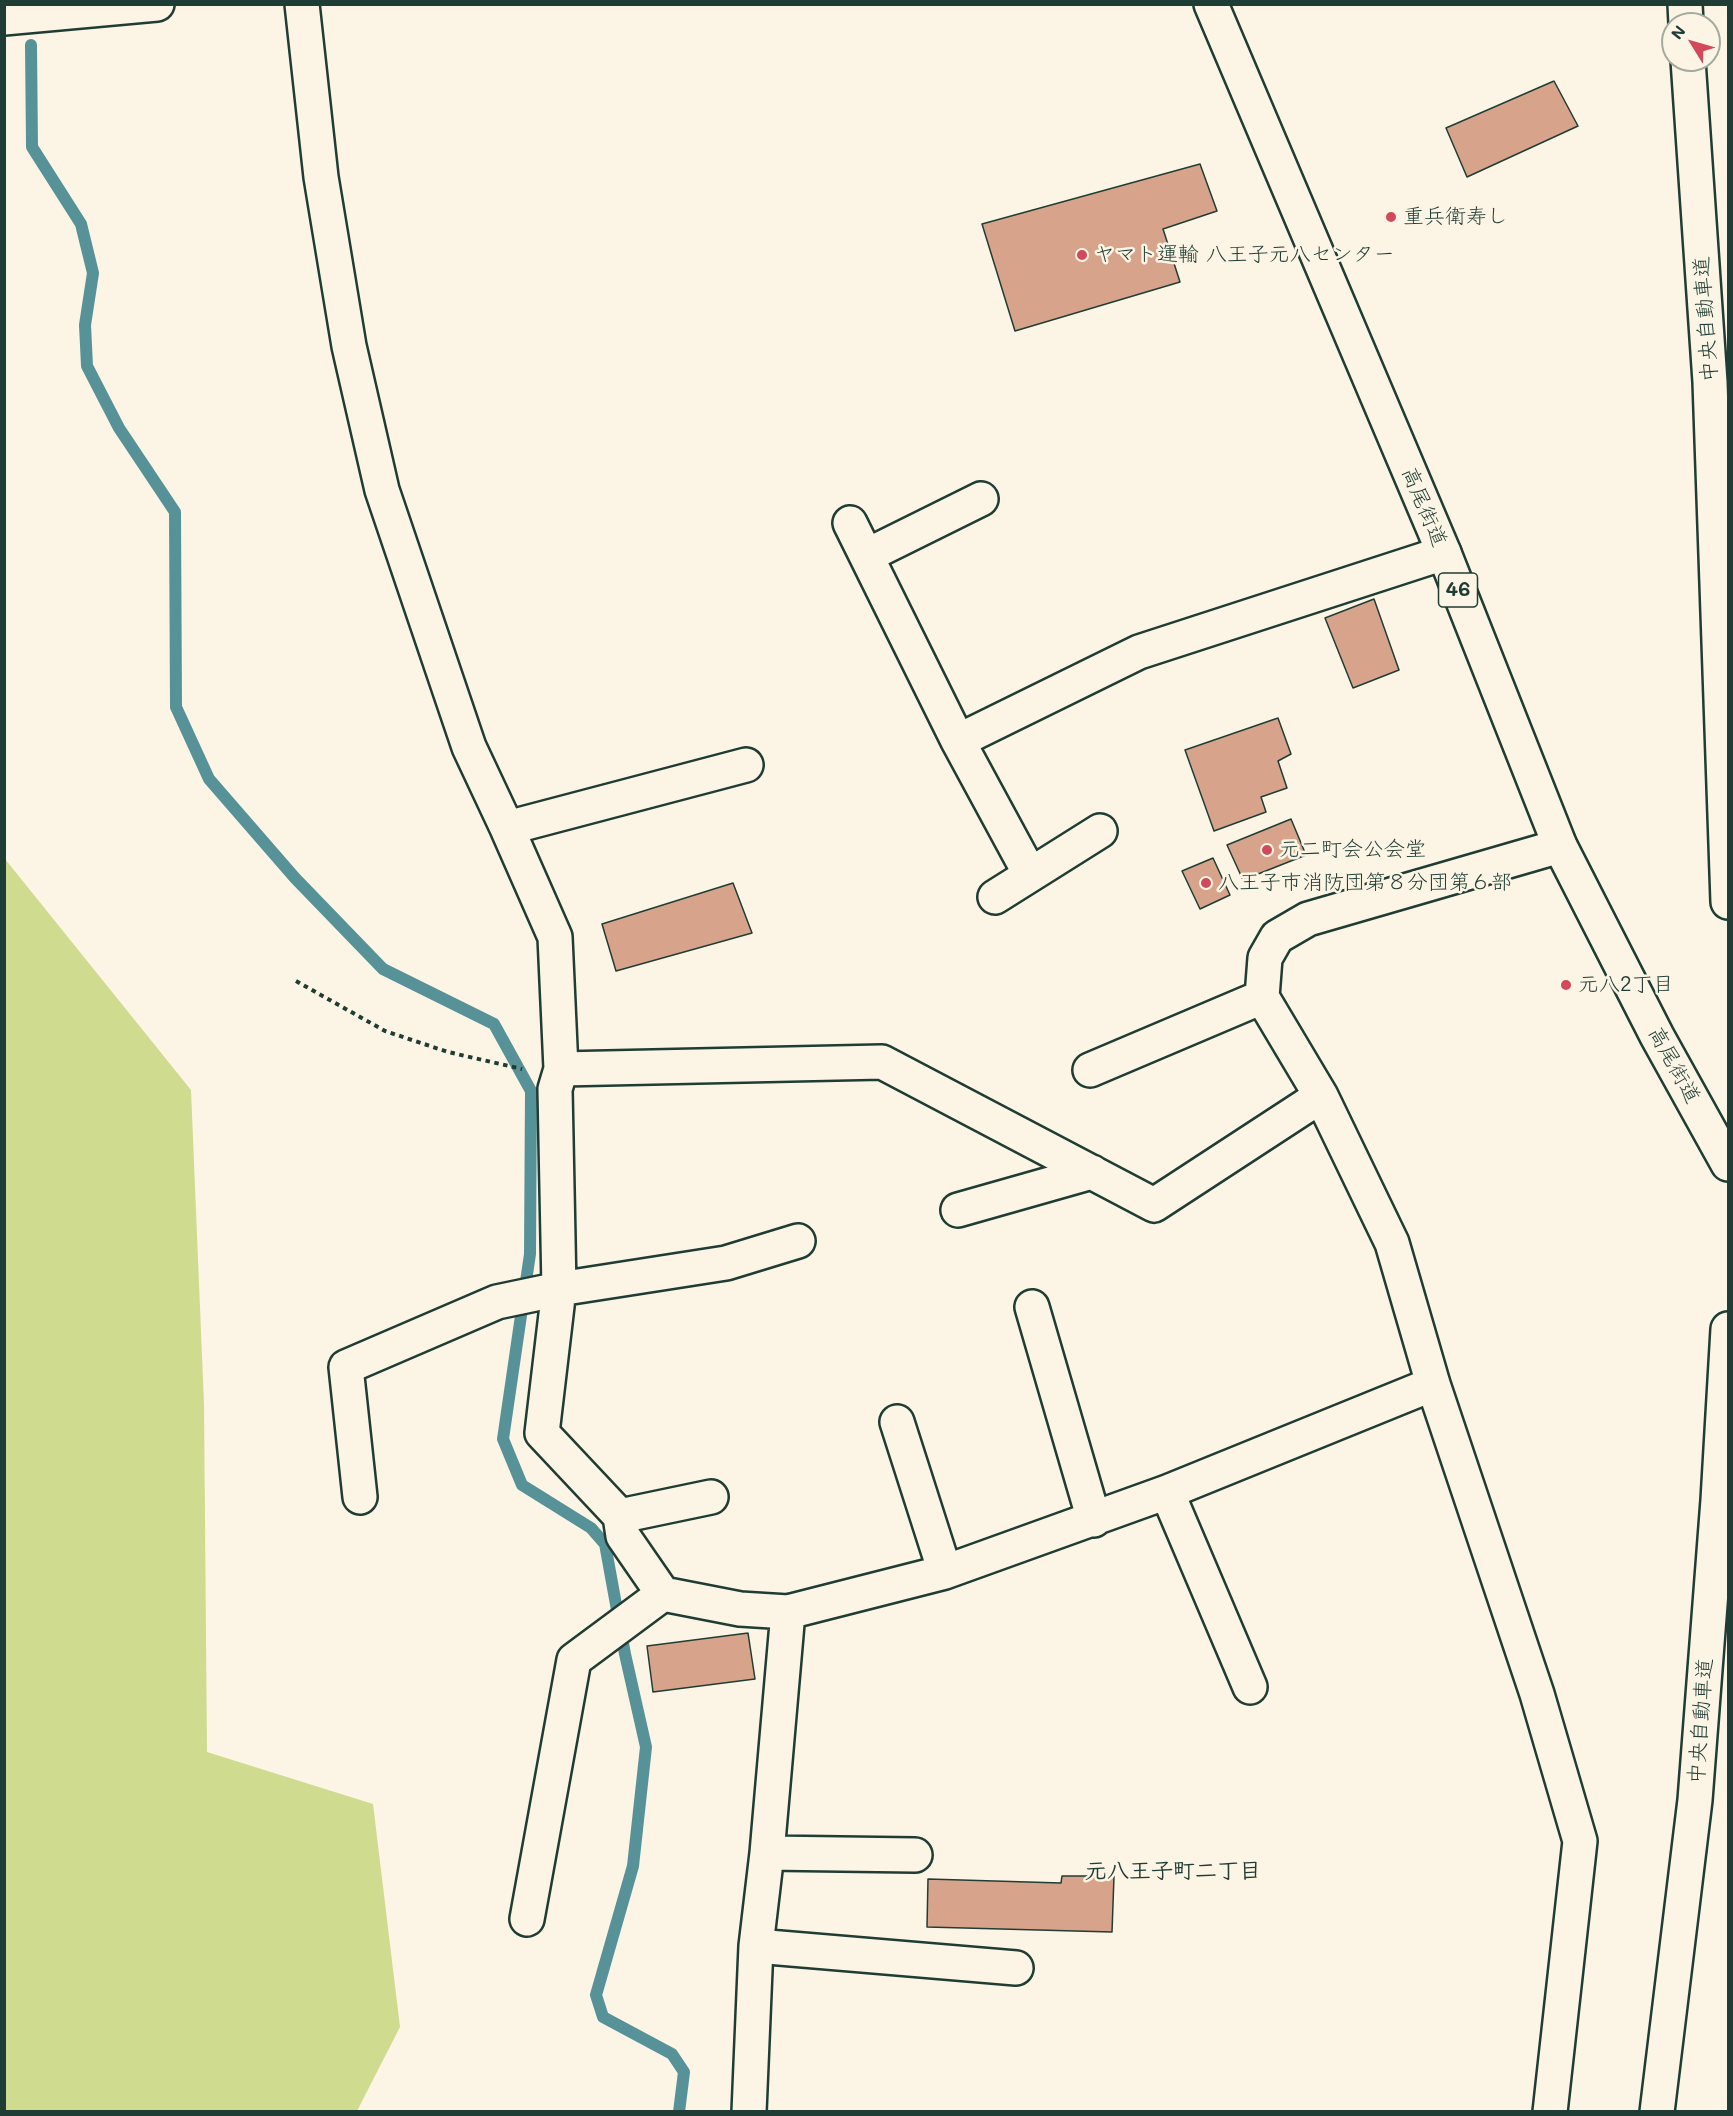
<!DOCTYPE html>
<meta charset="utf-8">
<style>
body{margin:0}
#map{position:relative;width:1733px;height:2116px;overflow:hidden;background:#fcf5e5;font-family:Mali,sans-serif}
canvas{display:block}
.frame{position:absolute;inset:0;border:6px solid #1f3d34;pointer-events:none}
.north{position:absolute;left:1661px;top:12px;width:60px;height:60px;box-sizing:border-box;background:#fcf5e5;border:2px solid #a4ab9e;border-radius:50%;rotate:307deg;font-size:16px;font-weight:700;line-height:24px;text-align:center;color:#1f3d34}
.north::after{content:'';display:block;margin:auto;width:21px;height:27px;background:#d1495b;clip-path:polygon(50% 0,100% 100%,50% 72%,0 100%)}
</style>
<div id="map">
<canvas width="1733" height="2116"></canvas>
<div class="frame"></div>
<div class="north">N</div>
</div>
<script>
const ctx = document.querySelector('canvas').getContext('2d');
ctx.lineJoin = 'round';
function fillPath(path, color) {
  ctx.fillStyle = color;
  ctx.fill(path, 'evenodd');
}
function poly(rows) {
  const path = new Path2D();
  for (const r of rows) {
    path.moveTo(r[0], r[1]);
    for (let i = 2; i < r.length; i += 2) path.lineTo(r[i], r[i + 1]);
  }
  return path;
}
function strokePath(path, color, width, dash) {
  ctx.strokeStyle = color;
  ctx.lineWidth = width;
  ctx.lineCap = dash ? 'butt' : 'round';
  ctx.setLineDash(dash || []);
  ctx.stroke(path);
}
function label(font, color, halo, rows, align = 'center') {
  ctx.font = font + ' Mali,"Klee One",sans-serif';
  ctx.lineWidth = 5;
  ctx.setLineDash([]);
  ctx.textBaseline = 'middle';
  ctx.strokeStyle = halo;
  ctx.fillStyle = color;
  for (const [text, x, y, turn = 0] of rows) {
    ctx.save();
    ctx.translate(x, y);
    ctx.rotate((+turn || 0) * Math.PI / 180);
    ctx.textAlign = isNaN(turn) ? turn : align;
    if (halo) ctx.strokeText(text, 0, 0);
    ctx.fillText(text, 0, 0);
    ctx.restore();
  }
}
const green = poly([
 [5,859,191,1090,204,1404,207,1752,373,1804,400,2027,357,2111,5,2111]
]);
const stream = poly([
 [31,45,32,147,81,224,93,273,85,325,87,366,119,428,175,512,176,707,209,779,295,878,383,969,494,1024,531,1091,530,1254,503,1439,522,1485,591,1528,605,1544,625,1654,646,1747,633,1866,596,1995,603,2017,672,2054,684,2072,679,2112]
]);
const building = poly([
 [1554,81,1578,126,1467,177,1446,128,1554,81],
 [1200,164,1217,211,1163,229,1180,282,1015,331,982,224,1200,164],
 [1374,599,1399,670,1353,688,1325,618,1374,599],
 [1278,718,1291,754,1278,761,1287,788,1261,797,1266,812,1214,831,1185,750,1278,718],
 [1291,819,1306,855,1243,880,1227,845,1291,819],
 [1213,858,1230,895,1200,909,1182,871,1213,858],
 [733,883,752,933,616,971,602,924,733,883],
 [748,1633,755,1679,653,1692,647,1646,748,1633],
 [1062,1876,1114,1876,1112,1932,927,1927,928,1879,1061,1883,1062,1876]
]);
const path = poly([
 [296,981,385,1031,448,1052,522,1069]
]);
const minor = poly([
 [302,4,321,177,349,346,382,490,469,747,507,828,555,937,561,1069,555,1089,559,1289,542,1433,620,1516,623,1536,663,1594,740,1609,788,1612,945,1572,1167,1492,1433,1384],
 [4,18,157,4],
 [850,523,958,741,1030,874],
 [868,555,981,499],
 [958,741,1139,652,1444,553],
 [507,828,746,765],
 [995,897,1100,831],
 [561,1069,882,1062,1154,1205,1321,1096],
 [1090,1070,1262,997],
 [958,1210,1092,1172],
 [1032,1307,1094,1520],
 [897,1422,945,1572],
 [1167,1492,1250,1687],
 [360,1497,346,1367,497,1302,559,1289,726,1263,798,1241],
 [620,1516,711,1497],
 [767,1853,915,1855],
 [527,1919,574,1660,663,1594],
 [756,1946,1016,1968],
 [749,2112,756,1946,767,1853,788,1612],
 [1550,2112,1580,1841,1537,1694,1433,1384,1392,1243,1321,1096,1262,997,1265,958,1277,937,1308,919,1560,846]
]);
const major = poly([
 [1211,4,1444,553,1560,846,1657,1036,1728,1164]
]);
const highway = poly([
 [1685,4,1686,24],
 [1688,60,1710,382,1728,902],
 [1657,2112,1695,1800,1718,1500,1728,1329]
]);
const markers = [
 [1391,217,6,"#d1495b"],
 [1082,255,6,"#d1495b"],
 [1267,850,6,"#d1495b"],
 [1206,883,6,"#d1495b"],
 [1566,985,6,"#d1495b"]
];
const shields = [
 [1458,590,39]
];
const shieldNames = [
 ["46",1458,590]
];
const poiNames = [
 ["重兵衛寿し",1403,217],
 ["ヤマト運輸 八王子元八センター",1094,255],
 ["元二町会公会堂",1279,850],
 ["八王子市消防団第８分団第６部",1218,883],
 ["元八2丁目",1578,985]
];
const streetNames = [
 ["中央自動車道",1706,319,-94],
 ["高尾街道",1424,507,67],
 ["高尾街道",1674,1065,61],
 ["中央自動車道",1701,1721,-86]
];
const neighbourhoodNames = [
 ["元八王子町二丁目",1173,1871]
];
fillPath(green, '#cfdb8f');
strokePath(stream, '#589299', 12);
fillPath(building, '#d7a48b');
strokePath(building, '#1f3d34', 1.5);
strokePath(minor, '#1f3d34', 38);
strokePath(major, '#1f3d34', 38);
strokePath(highway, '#1f3d34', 38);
strokePath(path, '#1f3d34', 4, [4.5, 4.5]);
strokePath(minor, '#fcf5e5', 33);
strokePath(major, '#fcf5e5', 33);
strokePath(highway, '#fcf5e5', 33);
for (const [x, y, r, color] of markers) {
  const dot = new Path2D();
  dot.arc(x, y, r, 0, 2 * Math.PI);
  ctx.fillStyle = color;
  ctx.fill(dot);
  strokePath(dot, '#fcf5e5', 2);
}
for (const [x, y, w] of shields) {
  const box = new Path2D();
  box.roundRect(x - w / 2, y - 17, w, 34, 4.5);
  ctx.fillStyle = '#fcf5e5';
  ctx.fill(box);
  strokePath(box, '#1f3d34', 1.5);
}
label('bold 20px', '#1f3d34', null, shieldNames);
label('21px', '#1f3d34', '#fcf5e5', poiNames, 'left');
label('21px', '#1f3d34', '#fcf5e5', streetNames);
label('bold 22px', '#1f3d34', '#fcf5e5', neighbourhoodNames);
</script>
